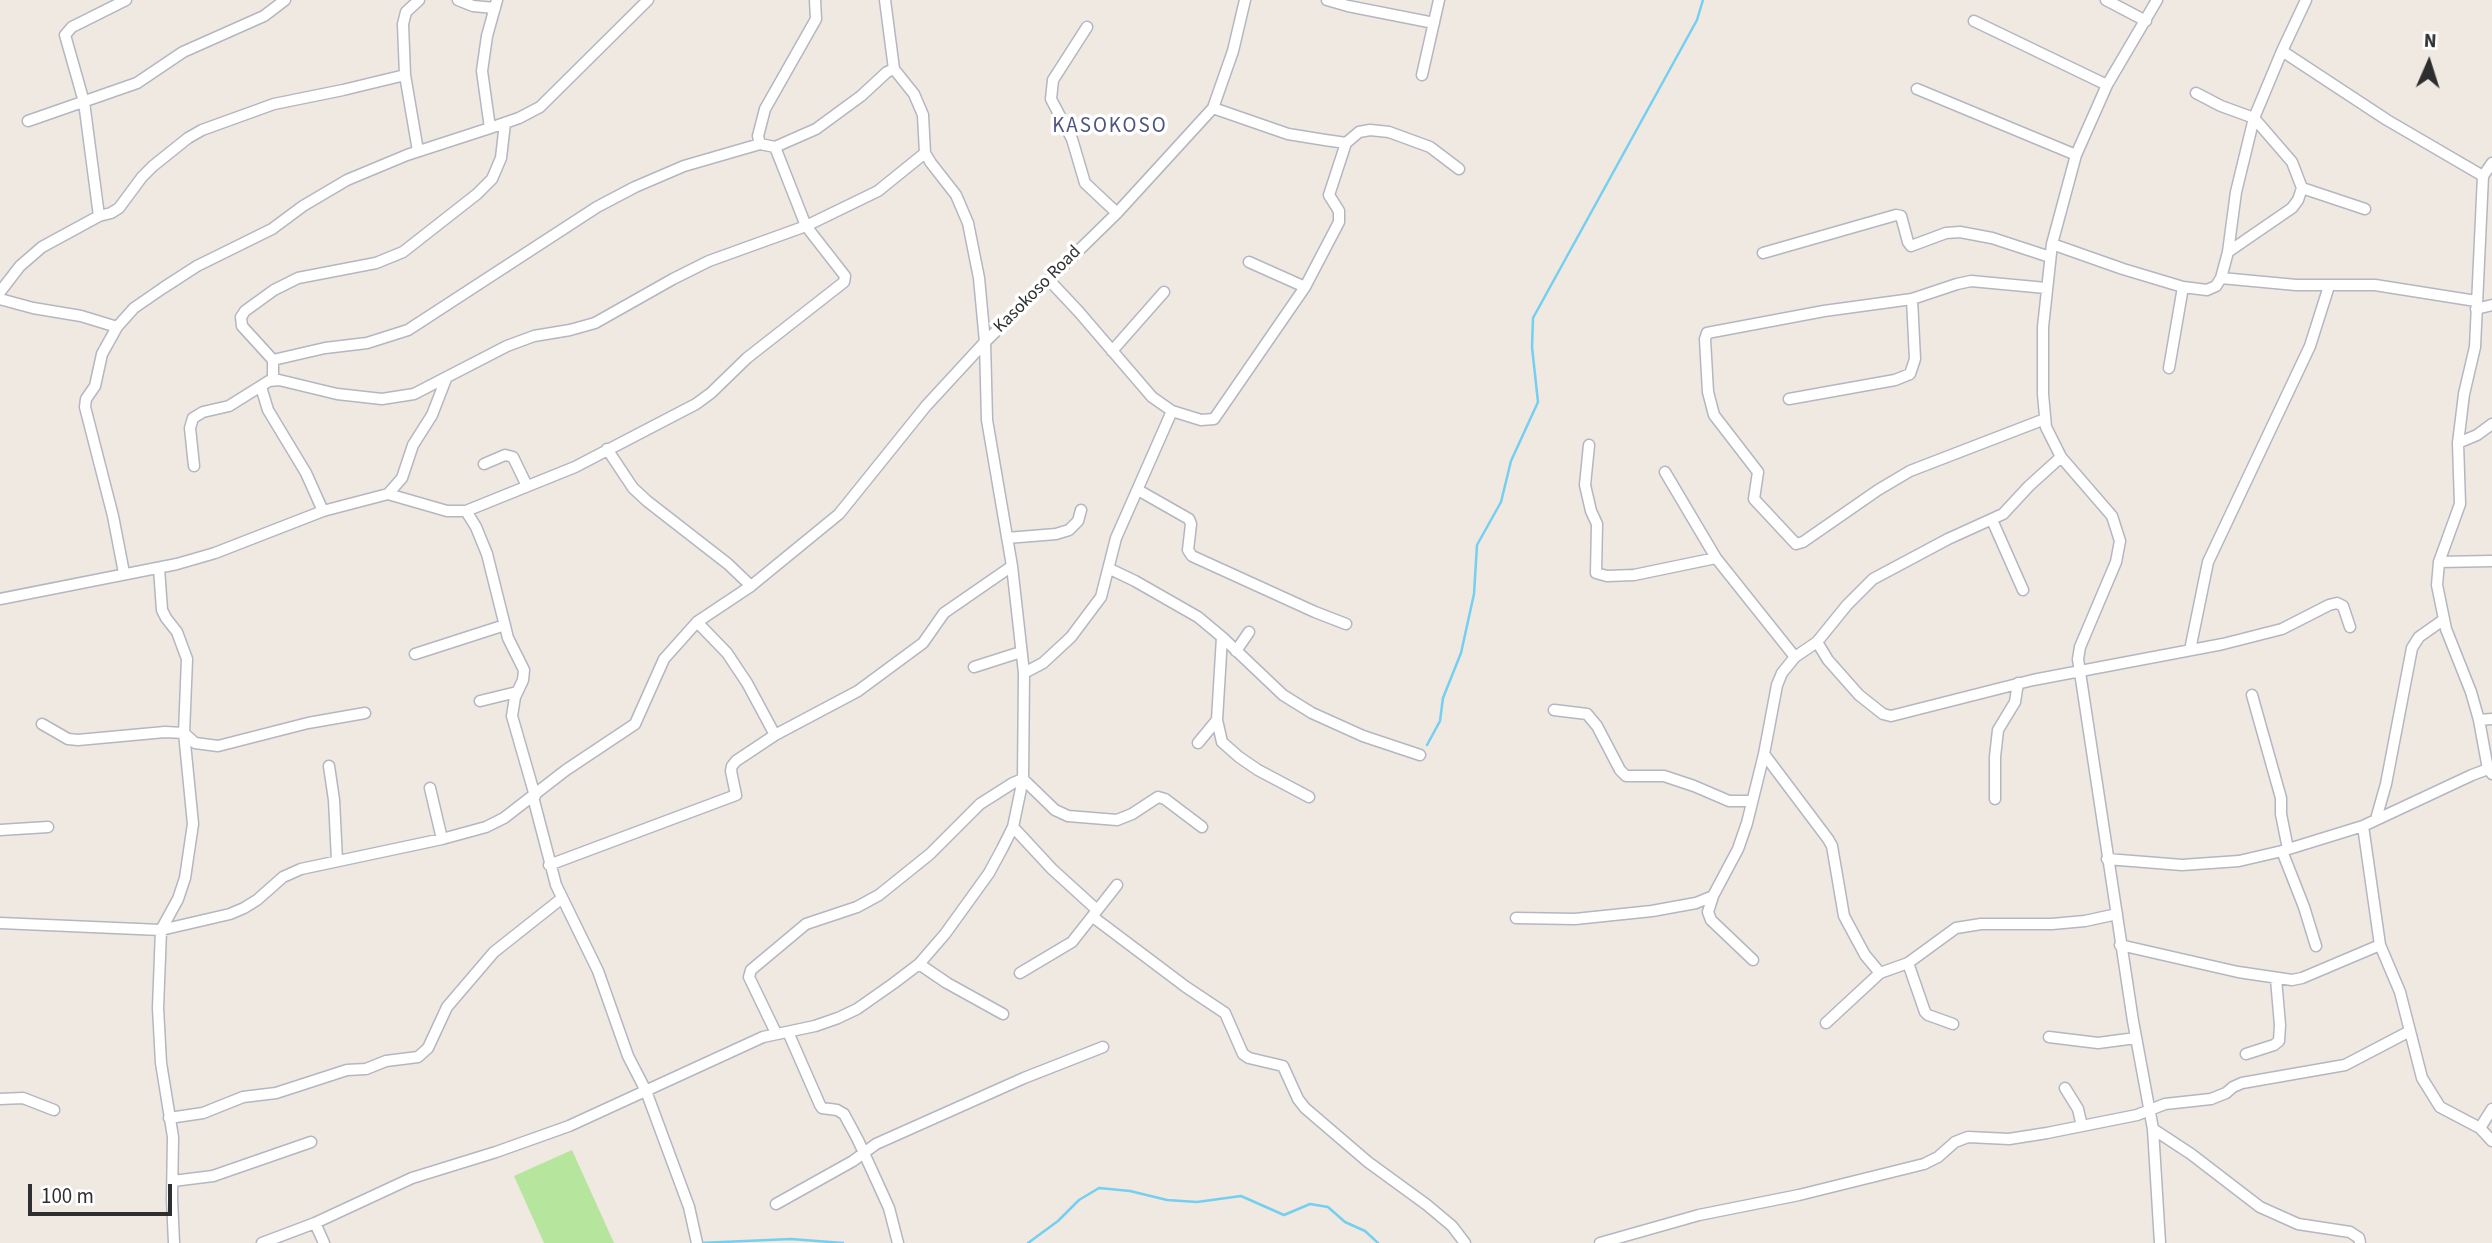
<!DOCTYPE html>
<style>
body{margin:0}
#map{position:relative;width:2492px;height:1243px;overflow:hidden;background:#efe9e1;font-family:"Source Sans 3",sans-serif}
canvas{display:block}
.north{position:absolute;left:2394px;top:28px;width:70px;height:70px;-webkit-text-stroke:5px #fff;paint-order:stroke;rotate:3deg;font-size:19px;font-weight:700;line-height:28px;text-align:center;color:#2e2e2e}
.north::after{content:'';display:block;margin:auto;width:24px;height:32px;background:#2e2e2e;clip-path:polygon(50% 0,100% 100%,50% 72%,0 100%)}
.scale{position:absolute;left:28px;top:1184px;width:144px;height:32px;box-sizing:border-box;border:4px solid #2e2e2e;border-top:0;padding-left:9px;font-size:21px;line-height:24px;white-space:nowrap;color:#2e2e2e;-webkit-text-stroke:5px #fff;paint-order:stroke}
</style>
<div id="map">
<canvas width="2492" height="1243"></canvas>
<div class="north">N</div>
<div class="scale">100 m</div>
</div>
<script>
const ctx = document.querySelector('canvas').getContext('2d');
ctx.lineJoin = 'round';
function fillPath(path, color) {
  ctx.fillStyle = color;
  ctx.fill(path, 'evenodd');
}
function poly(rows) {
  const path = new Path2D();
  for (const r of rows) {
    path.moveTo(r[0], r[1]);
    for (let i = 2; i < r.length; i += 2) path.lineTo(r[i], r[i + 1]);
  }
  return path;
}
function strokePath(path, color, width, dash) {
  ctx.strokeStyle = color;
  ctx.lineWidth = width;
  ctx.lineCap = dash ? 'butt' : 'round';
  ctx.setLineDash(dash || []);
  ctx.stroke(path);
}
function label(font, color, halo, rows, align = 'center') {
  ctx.font = font + ' "Source Sans 3",sans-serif';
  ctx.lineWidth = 7;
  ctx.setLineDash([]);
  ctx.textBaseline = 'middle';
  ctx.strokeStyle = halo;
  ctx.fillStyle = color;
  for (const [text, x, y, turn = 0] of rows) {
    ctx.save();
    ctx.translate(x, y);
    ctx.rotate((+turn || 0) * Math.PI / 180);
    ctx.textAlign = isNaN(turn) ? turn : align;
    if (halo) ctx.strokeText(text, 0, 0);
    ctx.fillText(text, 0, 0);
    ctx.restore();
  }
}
const green = poly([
 [572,1150,614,1243,544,1243,514,1176]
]);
const stream = poly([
 [1427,745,1440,721,1443,698,1461,653,1474,594,1477,545,1501,502,1511,461,1538,402,1532,347,1533,318,1697,20,1703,0],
 [699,1243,791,1239,843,1243],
 [1028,1243,1058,1221,1079,1200,1099,1188,1130,1191,1167,1200,1197,1202,1241,1196,1284,1215,1310,1204,1328,1207,1345,1222,1365,1231,1378,1243]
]);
const minor = poly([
 [458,0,473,6,495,8],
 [1327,0,1348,6,1434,23],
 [2106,0,2146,21],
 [2157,0,2107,85,2076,155,2052,244,2043,327,2043,394,2046,427,2061,457,2112,516,2120,541,2116,562,2080,647,2078,659,2133,1021,2153,1129,2191,1154,2260,1207,2298,1224,2350,1232,2359,1238,2360,1243],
 [1974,21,2107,85],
 [1087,27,1053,80,1051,99,1072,139,1085,183,1117,213],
 [2282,51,2387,120,2483,176],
 [1422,75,1439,0],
 [1917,89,2076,155],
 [2196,93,2221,106,2254,118,2292,162,2302,188,2365,209],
 [1213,108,1288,134,1325,140,1346,143,1359,132,1370,130,1389,132,1430,147,1459,169],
 [28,121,137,83,183,52,264,16,285,0],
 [490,128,519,118,540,107,648,0],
 [760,144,758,136,765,109,816,19,815,0],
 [418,151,405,75,403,24,406,12,419,0],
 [99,216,111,213,119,208,142,177,153,166,188,138,202,130,274,104,343,90,405,75],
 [2052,244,2123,269,2183,287,2207,290,2216,286,2221,278,2228,252,2236,192,2254,118,2282,51,2306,0],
 [2228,252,2292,208,2298,200,2302,188],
 [1763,253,1896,215,1901,216,1908,242,1911,246,1946,233,1960,232,1992,238,2050,257],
 [1249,262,1305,287],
 [2221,278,2296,285,2375,285,2476,301],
 [1049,280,1079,312,1152,397,1172,411,1201,420,1214,419,1305,287,1339,222,1339,211,1329,195,1346,143],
 [0,292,20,266,42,247,99,216,84,102,65,35,72,27,126,0],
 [0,299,33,308,81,316,117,327],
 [2476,309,2492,305],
 [1112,351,1164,292],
 [273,360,325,348,367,343,408,330,597,207,635,187,684,166,760,144,775,147,816,129,861,96,887,72,894,69],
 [2169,368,2183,287],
 [273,380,273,360,242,326,241,317,245,311,274,290,298,278,376,263,403,252,477,194,492,179,501,158,505,123],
 [261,387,268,410,306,473,323,511],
 [1789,399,1895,380,1910,374,1915,359,1912,299],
 [2045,419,1910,471,1878,490,1803,542,1796,544,1754,499,1758,472,1714,415,1708,392,1705,339,1707,333,1824,311,1912,299,1957,284,1971,281,2046,288],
 [2458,443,2477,435,2492,424],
 [1589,445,1585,485,1591,511,1597,524,1596,573,1607,576,1634,575,1716,558],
 [607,449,633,488,647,501,728,564,751,586],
 [484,464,505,455,513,457,527,486],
 [194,466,190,428,193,418,203,412,229,406,269,381,279,380,337,394,382,399,414,394,507,346,534,336,570,330,595,323,673,279,709,261,806,226,878,191,925,153],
 [1665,472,1716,558,1795,657],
 [1138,490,1189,519,1191,524,1188,550,1192,556,1315,612,1346,624],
 [388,494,447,511,466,511,476,527,487,554,508,638,524,670,523,680,515,697,512,716,535,796],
 [466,511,575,467,696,404,711,393,747,358,844,282,845,276,806,226,775,147],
 [1992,520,2023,590],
 [1007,538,1056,534,1069,530,1078,521,1081,510],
 [2439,562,2492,561],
 [159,568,162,610,166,618,177,632,187,659,184,733,193,824,185,878,178,899,161,930,158,1008,161,1063,173,1137,172,1199,174,1243],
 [1110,569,1135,581,1198,617,1222,637,1283,695,1312,713,1363,736,1420,755],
 [124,573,113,516,85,407,86,399,95,386,102,354,117,327,134,308,163,288,197,266,272,229,303,206,347,180,407,155,490,128,482,71,487,36,497,0],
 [0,599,177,564,215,553,323,511,388,494,402,478,413,445,432,415,446,379],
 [1222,637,1217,720,1222,742,1239,757,1258,770,1309,797],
 [1817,642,1828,660,1859,695,1883,714,1891,716,2033,680,2223,644,2282,629,2329,605,2337,603,2343,606,2350,627],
 [2190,650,2208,562,2310,346,2329,286],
 [1236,651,1249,632],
 [415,654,505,625],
 [974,667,1021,652],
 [1024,673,1043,663,1071,637,1101,597,1116,538,1172,411],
 [2252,695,2281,798,2281,814,2288,849],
 [480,701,517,692],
 [1554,710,1587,714,1597,726,1620,770,1626,776,1664,776,1694,786,1729,801,1751,801],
 [2479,720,2492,719],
 [42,724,68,739,78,740,165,732,184,733,195,743,218,746,308,723,365,713],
 [775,735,858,691,923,643,944,613,1012,566],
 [1198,743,1217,720],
 [1764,754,1828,839,1832,846,1844,916,1865,955,1880,973],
 [329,766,334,800,337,860],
 [2488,769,2479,720,2471,692,2446,629,2437,585,2439,562,2460,504,2458,443,2464,394,2475,347,2483,176,2492,163],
 [430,788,442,839],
 [533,797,556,885,598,971,628,1056,646,1091,689,1207,697,1243],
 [1995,799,1995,757,1998,730,2015,702,2018,683],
 [2376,819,2386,784,2412,648,2419,637,2443,620],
 [2363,826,2380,945,2400,992,2422,1078,2440,1107,2480,1128,2492,1141],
 [1013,827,1052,869,1097,910],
 [0,830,48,827],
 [2282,851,2304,907,2316,946],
 [2107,859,2182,865,2239,861,2282,851,2363,826,2472,775,2488,769,2492,774],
 [549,865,736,795,731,771,732,766,736,761,775,735,747,683,727,653,697,622],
 [1093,917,1186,987,1225,1013,1243,1054,1249,1058,1283,1066,1298,1099,1305,1108,1368,1162,1427,1205,1452,1226,1465,1243],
 [1516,918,1575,919,1652,911,1696,903,1713,896],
 [0,923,161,930,230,914,244,908,257,900,283,877,301,869,442,839,486,827,504,818,566,770,635,724,664,659,697,622,751,586,839,514,926,406,985,342,979,278,968,223,956,195,931,163,925,153,923,115,914,94,894,69,885,0],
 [2120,945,2238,972,2292,980,2302,978,2380,945],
 [1753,960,1711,920,1708,912,1713,896,1738,849,1747,823,1764,754,1777,685,1782,673,1795,657,1817,642,1847,605,1873,579,1948,539,2003,514,2029,486,2061,457],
 [1908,963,1925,1012,1928,1015,1953,1024],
 [919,964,947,983,1003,1014],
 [1020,973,1072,942,1117,885],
 [1826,1023,1880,973,1908,963,1956,928,1981,924,2052,924,2085,921,2117,914],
 [788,1032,820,1105,822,1108,837,1110,844,1114,858,1140,889,1208,898,1243],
 [776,1033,749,977,751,970,806,924,857,907,879,895,930,854,980,804,1013,783,1023,779,1055,810,1068,816,1117,820,1132,814,1158,797,1165,799,1202,827],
 [2049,1037,2098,1043,2136,1038],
 [2246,1054,2274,1045,2279,1041,2280,1025,2276,979],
 [2065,1088,2078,1109,2082,1126],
 [0,1099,23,1098,54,1110],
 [169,1118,203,1113,243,1097,276,1093,347,1070,366,1069,386,1061,418,1057,428,1048,447,1007,494,952,561,899],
 [2480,1128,2492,1109],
 [2153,1129,2160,1243],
 [173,1181,213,1176,311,1142],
 [776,1204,853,1161,876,1144,1024,1078,1103,1047],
 [315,1223,324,1243],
 [262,1243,315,1223,412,1178,496,1152,569,1126,763,1037,815,1026,838,1018,857,1009,894,983,919,964,945,934,989,873,1002,849,1013,827,1023,779,1024,673,1012,566,987,420,985,342,1117,213,1213,108,1233,51,1245,0],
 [1600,1243,1699,1215,1799,1195,1924,1164,1938,1157,1955,1142,1968,1137,2009,1139,2047,1133,2137,1115,2165,1104,2211,1099,2226,1093,2233,1087,2242,1083,2345,1065,2410,1031]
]);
const streetNames = [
 ["Kasokoso Road",1038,290,-45]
];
const quarterNames = [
 ["KASOKOSO",1110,127]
];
fillPath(green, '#b6e59e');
strokePath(stream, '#75cff0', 2.5);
strokePath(minor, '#b4b7c1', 13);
strokePath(minor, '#fff', 10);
label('18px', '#2e2e2e', '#fff', streetNames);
ctx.letterSpacing = '2px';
label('21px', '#4d5680', '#fff', quarterNames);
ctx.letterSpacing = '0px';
</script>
